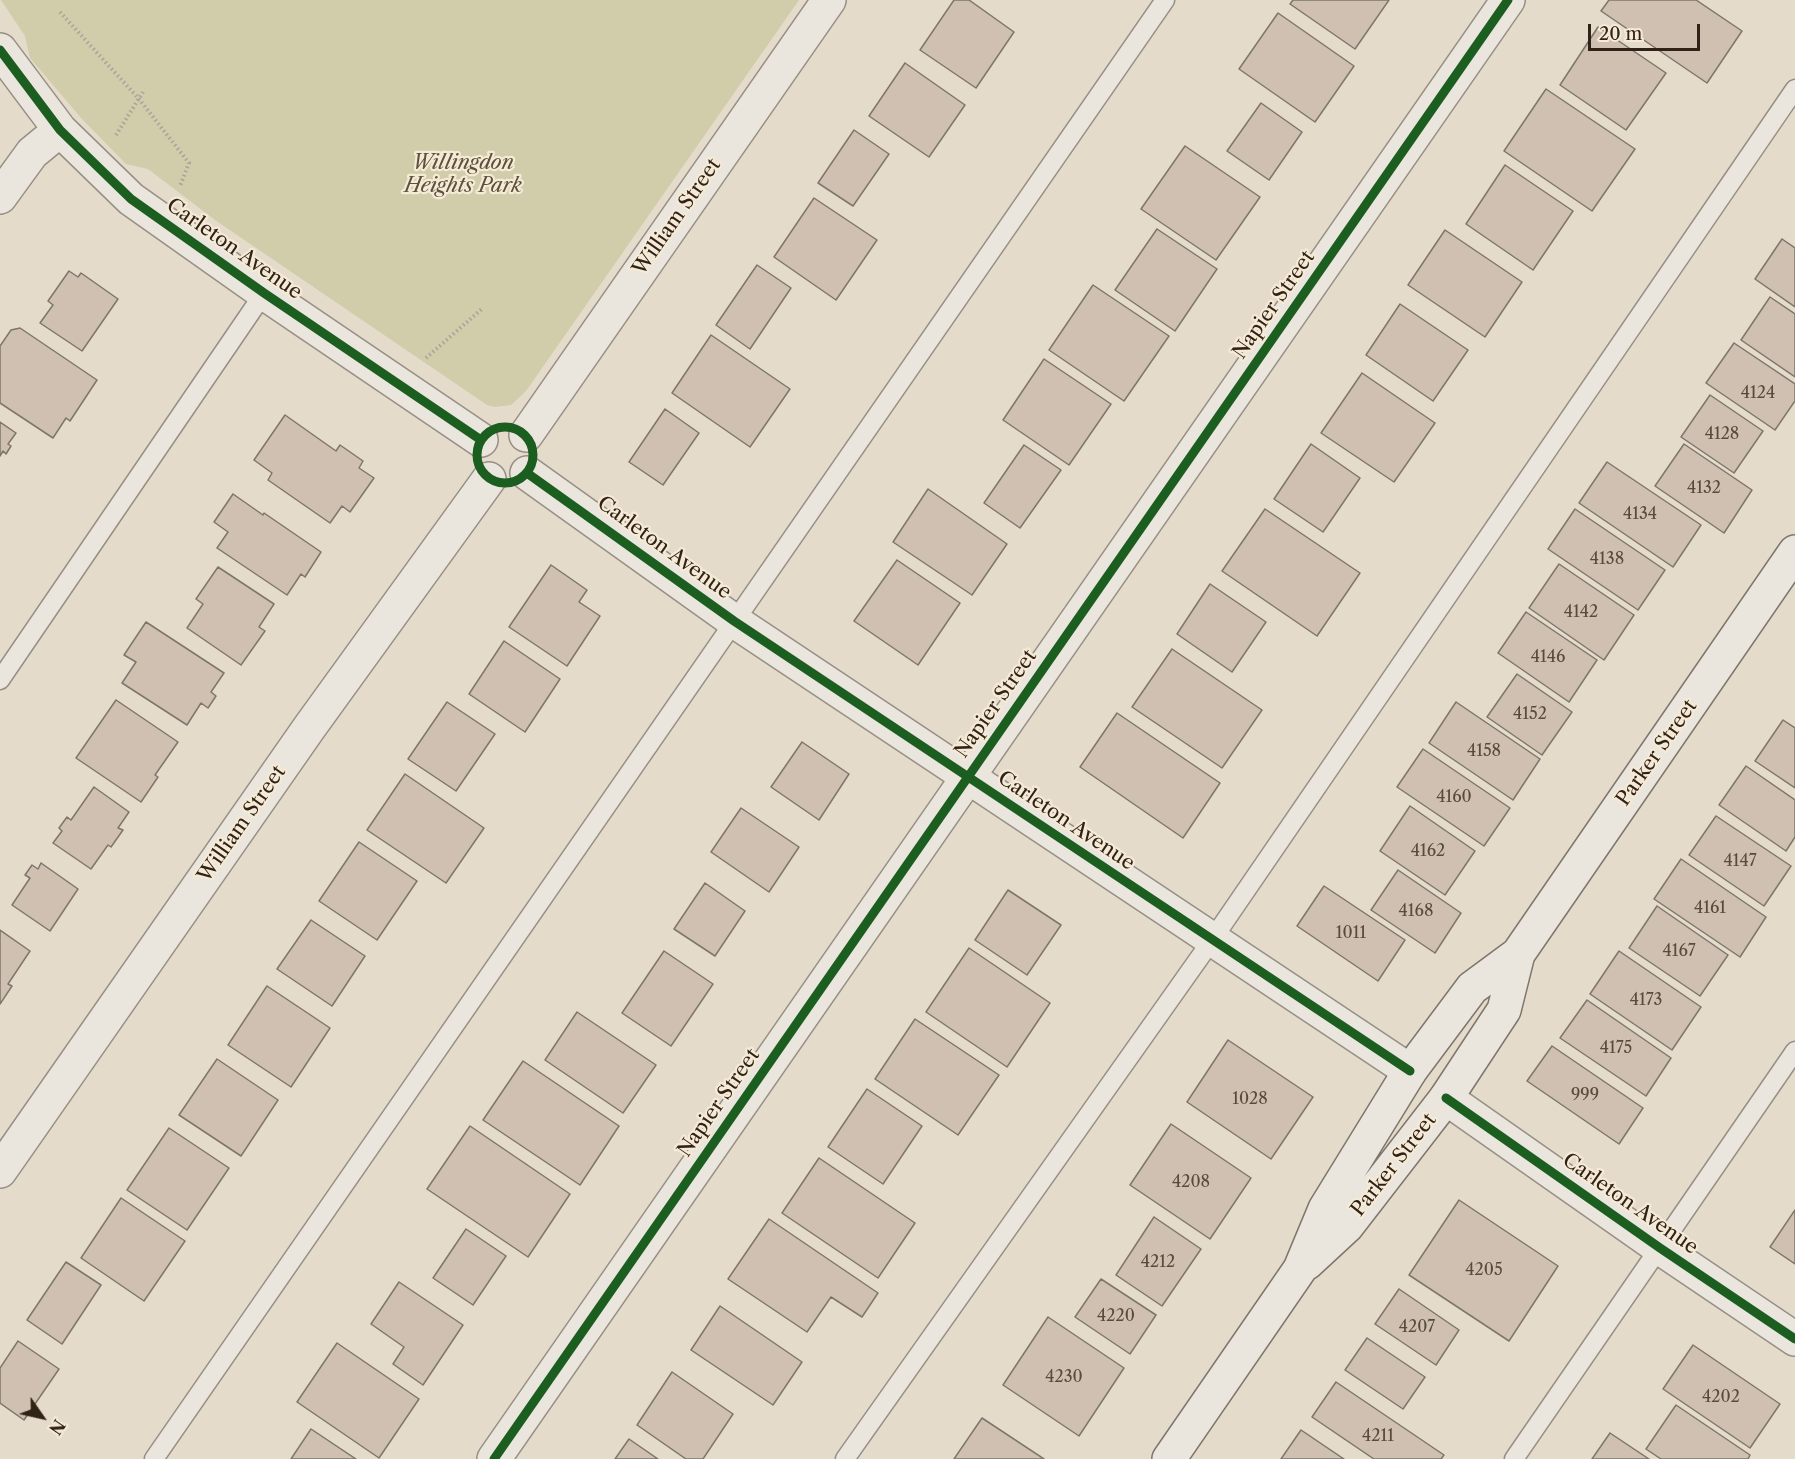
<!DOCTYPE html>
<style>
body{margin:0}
#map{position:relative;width:1795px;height:1459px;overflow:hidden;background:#e5dbcb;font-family:"Libre Caslon Text",serif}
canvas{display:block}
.north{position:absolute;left:12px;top:1387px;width:60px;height:60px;-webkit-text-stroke:4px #f5ead6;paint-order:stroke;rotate:124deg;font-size:16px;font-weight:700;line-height:24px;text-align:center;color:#312218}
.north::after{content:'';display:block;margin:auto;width:21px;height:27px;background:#312218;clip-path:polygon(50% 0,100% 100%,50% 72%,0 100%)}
.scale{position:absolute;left:1588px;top:24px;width:112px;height:27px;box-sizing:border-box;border:3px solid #312218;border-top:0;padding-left:8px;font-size:18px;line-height:21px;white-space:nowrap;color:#312218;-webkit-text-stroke:4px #f5ead6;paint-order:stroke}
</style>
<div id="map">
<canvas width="1795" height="1459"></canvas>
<div class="north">N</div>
<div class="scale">20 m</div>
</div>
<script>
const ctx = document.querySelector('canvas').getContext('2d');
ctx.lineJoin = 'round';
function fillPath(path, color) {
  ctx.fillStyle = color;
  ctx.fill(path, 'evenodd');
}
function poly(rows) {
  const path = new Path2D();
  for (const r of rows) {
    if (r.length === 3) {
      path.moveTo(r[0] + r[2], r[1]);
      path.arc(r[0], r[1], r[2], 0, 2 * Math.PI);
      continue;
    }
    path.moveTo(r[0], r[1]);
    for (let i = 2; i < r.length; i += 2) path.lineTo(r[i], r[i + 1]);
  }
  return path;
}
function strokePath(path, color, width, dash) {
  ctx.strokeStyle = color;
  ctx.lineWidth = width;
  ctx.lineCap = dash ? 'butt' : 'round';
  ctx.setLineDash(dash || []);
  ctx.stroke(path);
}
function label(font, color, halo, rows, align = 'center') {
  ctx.font = font + ' "Libre Caslon Text",serif';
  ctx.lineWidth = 4.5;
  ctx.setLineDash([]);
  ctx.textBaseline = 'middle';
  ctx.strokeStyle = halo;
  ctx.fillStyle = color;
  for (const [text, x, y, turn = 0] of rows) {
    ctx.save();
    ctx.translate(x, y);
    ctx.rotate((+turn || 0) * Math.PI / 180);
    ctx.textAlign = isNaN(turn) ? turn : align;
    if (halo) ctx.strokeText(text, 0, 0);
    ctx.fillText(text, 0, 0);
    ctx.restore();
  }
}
const green = poly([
 [1,0,799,0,526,391,511,405,495,407,487,405,215,220,148,169,126,164,82,119,30,58,25,36]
]);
const building = poly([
 [954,0,969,0,1014,32,976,88,920,50,954,0],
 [1293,0,1389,0,1355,49,1290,4,1293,0],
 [1609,0,1696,0,1742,31,1707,83,1601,11,1609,0],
 [1278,13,1354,66,1315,122,1239,69,1278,13],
 [1598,27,1666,73,1626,130,1560,85,1598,27],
 [905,63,965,105,929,157,869,116,905,63],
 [1546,89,1635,149,1592,211,1504,151,1546,89],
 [1261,103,1302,132,1269,180,1227,151,1261,103],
 [854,130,889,154,853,206,818,183,854,130],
 [1185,146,1260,197,1216,260,1141,209,1185,146],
 [1505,165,1573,211,1533,270,1466,224,1505,165],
 [814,198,877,240,836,300,774,257,814,198],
 [1157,229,1217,269,1175,331,1115,290,1157,229],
 [1445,230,1522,282,1485,337,1408,285,1445,230],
 [1782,239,1795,248,1795,307,1755,279,1782,239],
 [757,265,791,288,750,349,716,325,757,265],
 [69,271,78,277,81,273,118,299,82,351,40,323,53,305,48,301,69,271],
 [1093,285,1169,336,1124,401,1049,350,1093,285],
 [1770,297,1795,314,1795,377,1741,340,1770,297],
 [1400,304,1468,350,1433,401,1366,355,1400,304],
 [20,328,97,380,70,421,66,418,53,438,0,403,0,346,11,330,20,328],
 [711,335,790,389,750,447,672,393,711,335],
 [1734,343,1795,384,1795,401,1775,430,1706,383,1734,343],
 [1044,359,1111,404,1069,465,1003,420,1044,359],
 [1362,373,1435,423,1394,482,1321,433,1362,373],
 [1710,395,1763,431,1734,473,1681,437,1710,395],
 [665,409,699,433,663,485,629,462,665,409],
 [285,415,336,451,340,445,363,461,359,468,374,478,350,512,342,506,330,523,268,480,272,473,254,460,285,415],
 [0,422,16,433,8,444,11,446,6,454,3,451,0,456,0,422],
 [1311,444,1360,478,1323,532,1274,499,1311,444],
 [1684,444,1752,490,1724,533,1655,486,1684,444],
 [1024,445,1061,470,1020,528,984,503,1024,445],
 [1607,462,1701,525,1673,567,1579,503,1607,462],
 [928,489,1007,544,972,595,893,542,928,489],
 [233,494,263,515,264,513,321,552,305,577,301,574,287,595,217,548,228,532,214,522,233,494],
 [1265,509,1360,573,1317,636,1222,571,1265,509],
 [1575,509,1665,570,1638,610,1548,549,1575,509],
 [897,560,960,603,918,665,854,621,897,560],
 [1559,564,1634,615,1604,660,1529,608,1559,564],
 [551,565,587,590,579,602,600,616,567,666,509,627,551,565],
 [218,567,274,604,259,627,265,631,241,665,187,628,203,604,196,599,218,567],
 [1210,584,1266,622,1232,672,1177,634,1210,584],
 [1526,612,1597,660,1569,702,1498,653,1526,612],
 [146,622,224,673,211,692,216,696,208,708,201,703,187,725,122,683,136,662,124,655,146,622],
 [504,641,560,679,525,732,469,694,504,641],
 [1172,649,1262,710,1222,768,1132,707,1172,649],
 [1517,674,1572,712,1542,755,1487,717,1517,674],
 [116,700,178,742,155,775,158,777,141,802,76,758,116,700],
 [447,702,495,734,456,791,408,759,447,702],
 [1456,702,1540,759,1513,800,1429,743,1456,702],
 [1117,713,1220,783,1183,838,1080,767,1117,713],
 [1783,720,1795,728,1795,788,1755,761,1783,720],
 [802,742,849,774,819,820,771,787,802,742],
 [1423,749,1510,808,1484,846,1397,787,1423,749],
 [1746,766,1795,800,1795,837,1786,851,1719,805,1746,766],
 [405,774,484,828,446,883,367,830,405,774],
 [94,787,129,812,118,828,123,830,111,847,108,845,91,869,53,843,62,831,59,828,67,817,71,820,94,787],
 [1410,806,1475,851,1445,895,1380,851,1410,806],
 [741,808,799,847,769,892,711,852,741,808],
 [1716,816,1791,866,1764,906,1689,855,1716,816],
 [359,842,417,881,377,940,319,901,359,842],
 [1681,859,1766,917,1740,957,1654,899,1681,859],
 [41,863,78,889,50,931,12,905,30,878,25,875,32,865,38,869,41,863],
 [1398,870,1461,913,1435,953,1371,910,1398,870],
 [705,883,745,911,715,956,674,929,705,883],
 [1324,886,1405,940,1378,981,1297,926,1324,886],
 [1008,890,1061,925,1027,975,975,940,1008,890],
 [1657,906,1728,955,1700,996,1629,948,1657,906],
 [311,920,365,956,332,1006,277,969,311,920],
 [0,930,30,951,8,984,12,986,0,1004,0,930],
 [969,948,1050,1003,1007,1067,926,1012,969,948],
 [664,951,713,984,671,1046,622,1013,664,951],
 [1619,951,1701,1007,1672,1050,1590,994,1619,951],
 [267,986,330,1028,291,1087,228,1045,267,986],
 [1587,1000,1671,1058,1646,1096,1560,1038,1587,1000],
 [577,1012,656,1065,623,1113,545,1060,577,1012],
 [915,1019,999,1075,958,1135,875,1079,915,1019],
 [1228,1040,1313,1097,1271,1159,1187,1102,1228,1040],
 [1552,1046,1643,1108,1619,1144,1527,1081,1552,1046],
 [217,1059,278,1100,241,1156,179,1115,217,1059],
 [523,1061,619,1126,580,1185,483,1120,523,1061],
 [867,1089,922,1126,883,1184,828,1147,867,1089],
 [1171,1124,1251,1178,1210,1239,1130,1185,1171,1124],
 [470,1126,570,1194,528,1257,427,1189,470,1126],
 [169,1128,229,1168,187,1230,127,1190,169,1128],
 [819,1158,915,1223,878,1278,782,1213,819,1158],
 [121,1198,185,1241,144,1301,81,1258,121,1198],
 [1459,1200,1558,1266,1509,1341,1409,1275,1459,1200],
 [1795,1210,1795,1264,1770,1247,1795,1210],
 [1154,1217,1201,1249,1162,1306,1116,1275,1154,1217],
 [769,1219,878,1293,862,1317,831,1297,807,1332,728,1279,769,1219],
 [466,1229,506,1256,473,1305,433,1278,466,1229],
 [66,1262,101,1285,62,1344,27,1320,66,1262],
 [1101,1279,1156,1315,1130,1354,1075,1317,1101,1279],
 [399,1282,463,1325,423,1385,393,1364,404,1347,371,1324,399,1282],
 [1399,1289,1459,1330,1436,1365,1375,1324,1399,1289],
 [720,1306,802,1362,773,1405,691,1350,720,1306],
 [1048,1317,1124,1368,1079,1436,1003,1385,1048,1317],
 [1367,1338,1425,1377,1403,1409,1345,1370,1367,1338],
 [18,1341,59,1369,24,1420,0,1403,0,1368,18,1341],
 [337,1343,419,1399,379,1458,297,1402,337,1343],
 [1693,1345,1780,1404,1750,1448,1663,1389,1693,1345],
 [672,1372,733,1414,703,1459,686,1459,637,1425,672,1372],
 [1336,1382,1444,1455,1441,1459,1374,1459,1312,1417,1336,1382],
 [1676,1405,1750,1455,1748,1459,1661,1459,1646,1449,1676,1405],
 [982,1418,1044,1459,954,1459,982,1418],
 [311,1429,356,1459,291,1459,311,1429],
 [1301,1430,1344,1459,1281,1459,1301,1430],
 [1610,1433,1649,1459,1592,1459,1610,1433],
 [629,1439,658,1459,615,1459,629,1439]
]);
const path = poly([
 [60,12,139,99,189,163,180,186],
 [116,135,143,92],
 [426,358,483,308]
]);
const lane = poly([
 [0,680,264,293],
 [154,1459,1165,0],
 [845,1459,1212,940,1795,89],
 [1514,1459,1795,1051]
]);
const street = poly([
 [0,50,60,130,131,199,264,293,481,440],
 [0,197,32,153,60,130],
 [526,435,829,0],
 [527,473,734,621,1410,1071],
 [1446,1098,1660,1248,1795,1339],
 [0,1171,309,728,489,479],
 [494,1459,1508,0]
]);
const secondary = poly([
 [1307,1263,1347,1226,1446,1098,1504,1010,1518,954],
 [1169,1459,1300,1269,1325,1209,1410,1071,1472,988,1518,954,1795,552]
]);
const cycleway = poly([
 [0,50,60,130,131,199,264,293,481,440],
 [505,455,28],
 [527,473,734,621,1410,1071],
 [1446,1098,1660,1248,1795,1339],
 [494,1459,1508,0]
]);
const numberNames = [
 ["4124",1758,393],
 ["4128",1722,434],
 ["4132",1704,488],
 ["4134",1640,514],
 ["4138",1607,559],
 ["4142",1581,612],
 ["4146",1548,657],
 ["4152",1530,714],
 ["4158",1484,751],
 ["4160",1454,797],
 ["4162",1428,851],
 ["4147",1740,861],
 ["4161",1710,908],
 ["4168",1416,911],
 ["1011",1351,933],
 ["4167",1679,951],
 ["4173",1646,1000],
 ["4175",1616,1048],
 ["999",1585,1095],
 ["1028",1250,1099],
 ["4208",1191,1182],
 ["4212",1158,1262],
 ["4205",1484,1270],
 ["4220",1116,1316],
 ["4207",1417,1327],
 ["4230",1064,1377],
 ["4202",1721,1397],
 ["4211",1378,1436]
];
const parkNames = [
 ["Willingdon",463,163],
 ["Heights Park",463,186]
];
const streetNames = [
 ["William Street",677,217,-55],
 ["Carleton Avenue",234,249,35],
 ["Napier Street",1274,305,-55],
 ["Carleton Avenue",664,548,36],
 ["Napier Street",996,704,-55],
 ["Parker Street",1657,753,-55],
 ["Carleton Avenue",1066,821,34],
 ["William Street",242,824,-55],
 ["Napier Street",719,1103,-55],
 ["Parker Street",1394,1165,-52],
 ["Carleton Avenue",1630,1204,35]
];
fillPath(green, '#d1cca9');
fillPath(building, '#cfc0b1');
strokePath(building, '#7e766d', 1.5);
strokePath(lane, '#978f85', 21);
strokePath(street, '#978f85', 36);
strokePath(secondary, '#7e766d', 36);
strokePath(path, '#a9a39b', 4, [1.5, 3]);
strokePath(lane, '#eae5dd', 18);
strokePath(street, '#eae5dd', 33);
strokePath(secondary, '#eae5dd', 33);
strokePath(cycleway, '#1b5e20', 9);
label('16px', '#584a3e', null, numberNames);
label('italic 20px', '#5c513b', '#f5ead6', parkNames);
label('20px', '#312218', '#f5ead6', streetNames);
</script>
